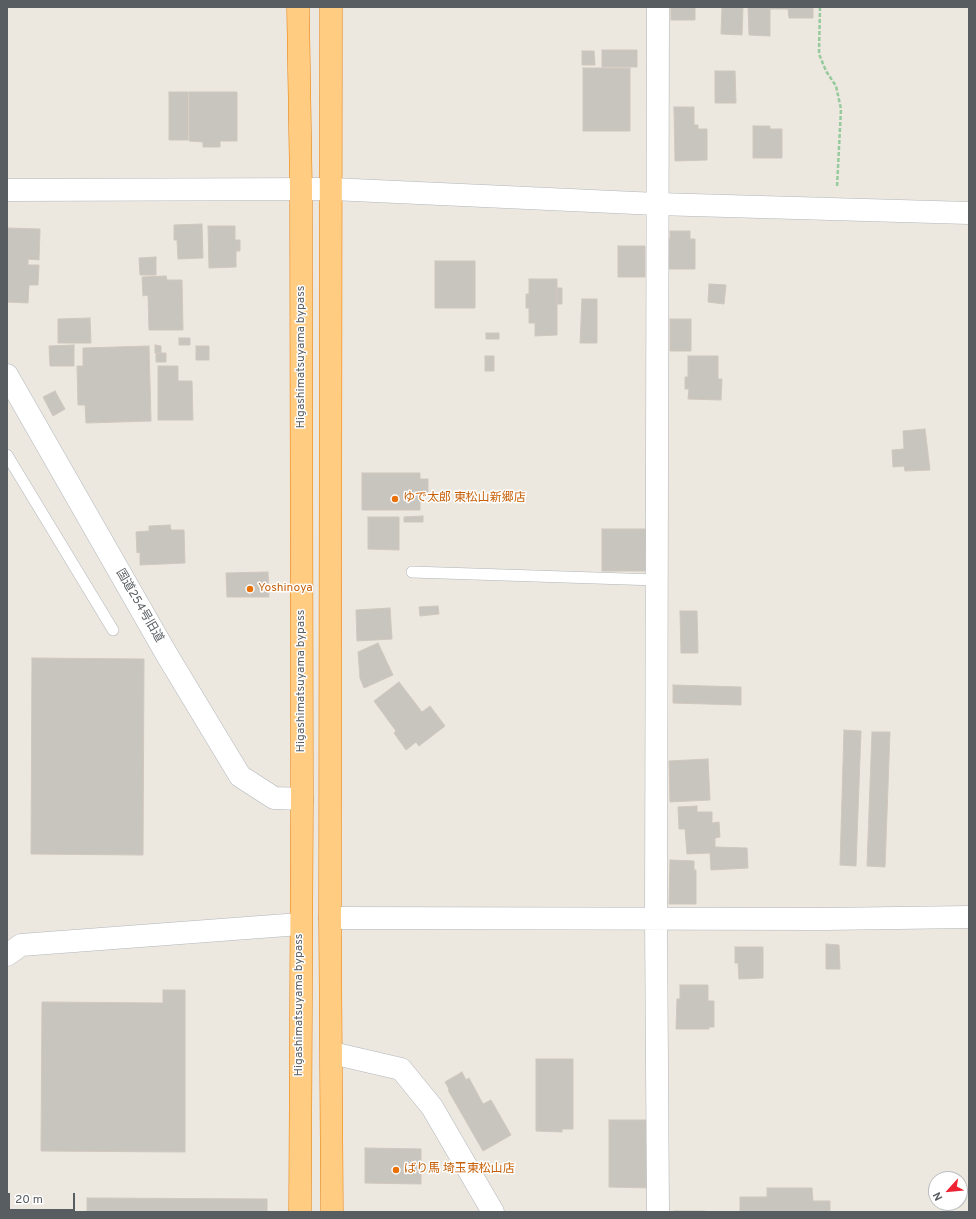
<!DOCTYPE html>
<meta charset="utf-8">
<style>
body{margin:0}
#map{position:relative;width:976px;height:1219px;overflow:hidden;background:#ece7df;font-family:Overpass,sans-serif}
canvas{display:block}
.frame{position:absolute;inset:0;border:8px solid #585d61;pointer-events:none}
.north{position:absolute;left:928px;top:1171px;width:40px;height:40px;box-sizing:border-box;background:#fff;border:1px solid #bcbec0;border-radius:50%;rotate:243deg;font-size:11px;font-weight:700;line-height:16px;text-align:center;color:#585d61}
.north::after{content:'';display:block;margin:auto;width:14px;height:18px;background:#ee2232;clip-path:polygon(50% 0,100% 100%,50% 72%,0 100%)}
.scale{position:absolute;left:8px;top:1193px;width:67px;height:18px;box-sizing:border-box;border:2px solid #585d61;border-top:0;padding-left:5px;font-size:12px;line-height:14px;white-space:nowrap;color:#585d61;-webkit-text-stroke:3px #fff;paint-order:stroke}
</style>
<div id="map">
<canvas width="976" height="1219"></canvas>
<div class="frame"></div>
<div class="north">N</div>
<div class="scale">20 m</div>
</div>
<script>
const ctx = document.querySelector('canvas').getContext('2d');
ctx.lineJoin = 'round';
function fillPath(path, color) {
  ctx.fillStyle = color;
  ctx.fill(path, 'evenodd');
}
function poly(rows) {
  const path = new Path2D();
  for (const r of rows) {
    path.moveTo(r[0], r[1]);
    for (let i = 2; i < r.length; i += 2) path.lineTo(r[i], r[i + 1]);
  }
  return path;
}
function strokePath(path, color, width, dash) {
  ctx.strokeStyle = color;
  ctx.lineWidth = width;
  ctx.lineCap = dash ? 'butt' : 'round';
  ctx.setLineDash(dash || []);
  ctx.stroke(path);
}
function label(font, color, halo, rows, align = 'center') {
  ctx.font = font + ' Overpass,"Noto Sans JP",sans-serif';
  ctx.lineWidth = 3;
  ctx.setLineDash([]);
  ctx.textBaseline = 'middle';
  ctx.strokeStyle = halo;
  ctx.fillStyle = color;
  for (const [text, x, y, turn = 0] of rows) {
    ctx.save();
    ctx.translate(x, y);
    ctx.rotate((+turn || 0) * Math.PI / 180);
    ctx.textAlign = isNaN(turn) ? turn : align;
    if (halo) ctx.strokeText(text, 0, 0);
    ctx.fillText(text, 0, 0);
    ctx.restore();
  }
}
const building = poly([
 [671,7,695,7,695,20,671,20,671,7],
 [722,7,743,7,742,35,721,34,722,7],
 [748,7,813,7,813,18,789,18,788,9,770,9,770,36,749,35,748,7],
 [602,50,637,50,637,67,602,67,602,50],
 [582,51,594,51,595,65,582,65,582,51],
 [583,68,630,68,630,131,583,131,583,68],
 [715,71,735,71,736,103,715,103,715,71],
 [169,92,188,92,188,140,169,140,169,92],
 [189,92,237,92,237,141,220,141,220,147,203,147,203,142,189,141,189,92],
 [674,107,694,107,694,125,698,125,698,129,707,129,707,160,675,161,674,107],
 [753,126,770,126,770,129,782,129,782,158,753,158,753,126],
 [202,224,203,258,178,259,177,240,174,240,174,225,202,224],
 [208,226,235,226,235,240,240,240,240,251,236,251,236,267,209,268,208,226],
 [7,228,40,229,39,260,28,259,28,265,39,265,38,285,29,285,28,303,7,302,7,228],
 [670,231,690,231,690,239,695,239,695,269,668,269,668,239,670,239,670,231],
 [618,246,645,246,645,277,618,277,618,246],
 [156,257,156,275,140,275,139,258,156,257],
 [435,261,475,261,475,308,435,308,435,261],
 [166,276,167,280,182,280,183,330,149,330,148,295,143,296,142,277,166,276],
 [529,279,557,279,557,335,535,336,535,323,529,323,529,308,526,308,526,294,529,294,529,279],
 [709,284,726,285,724,304,708,302,709,284],
 [557,288,562,288,562,304,557,304,557,288],
 [582,299,597,299,597,343,580,343,582,299],
 [90,318,91,343,58,343,58,319,90,318],
 [670,319,691,319,691,351,670,351,670,319],
 [486,333,499,333,499,339,486,339,486,333],
 [179,338,190,338,190,345,179,345,179,338],
 [74,345,74,366,50,366,49,346,74,345],
 [155,345,161,346,161,353,155,353,155,345],
 [149,346,151,421,86,423,85,405,78,405,77,366,83,366,83,348,149,346],
 [196,346,209,346,209,360,196,360,196,346],
 [156,353,166,353,166,362,156,362,156,353],
 [485,356,494,356,494,371,485,371,485,356],
 [688,356,718,356,718,379,722,379,721,400,688,399,689,389,685,389,685,377,688,377,688,356],
 [158,366,178,366,178,381,192,381,193,420,158,420,158,366],
 [55,391,65,409,53,416,43,397,55,391],
 [925,429,930,470,905,471,904,466,893,467,892,450,904,449,903,431,925,429],
 [362,473,420,473,420,479,428,479,428,493,420,493,420,510,362,510,362,473],
 [423,516,423,522,404,522,404,517,423,516],
 [368,517,399,517,399,550,368,549,368,517],
 [170,525,171,530,184,530,185,563,140,565,140,552,137,553,136,532,149,531,149,526,170,525],
 [602,529,650,529,650,571,602,571,602,529],
 [268,572,269,597,227,597,226,573,268,572],
 [438,606,439,614,420,616,419,607,438,606],
 [390,608,392,639,357,641,356,610,390,608],
 [680,611,697,611,698,653,681,653,680,611],
 [378,643,393,675,364,688,360,678,358,652,378,643],
 [32,658,144,659,143,855,31,854,32,658],
 [399,682,422,712,430,706,445,726,419,746,416,742,406,750,394,733,396,731,374,701,399,682],
 [673,685,741,687,741,705,673,703,673,685],
 [844,730,861,731,856,866,840,865,844,730],
 [872,732,890,732,885,867,867,866,872,732],
 [708,759,710,800,670,802,669,761,708,759],
 [697,806,697,812,712,812,712,823,719,822,720,837,715,838,715,847,747,848,748,868,711,870,710,853,687,854,685,829,679,829,678,807,697,806],
 [670,860,694,861,694,870,696,870,696,904,669,904,670,860],
 [826,944,839,945,840,969,826,969,826,944],
 [735,947,763,947,763,978,739,979,738,963,735,963,735,947],
 [680,985,708,985,708,1001,714,1001,714,1027,709,1027,709,1029,676,1029,677,999,680,999,680,985],
 [163,990,185,990,185,1152,41,1151,42,1002,163,1003,163,990],
 [536,1059,573,1059,573,1129,562,1129,562,1132,536,1131,536,1059],
 [462,1072,466,1080,469,1078,483,1104,491,1100,511,1135,483,1151,448,1090,449,1089,445,1082,462,1072],
 [609,1120,651,1120,651,1188,609,1187,609,1120],
 [365,1148,421,1149,421,1184,365,1183,365,1148],
 [767,1188,812,1188,813,1201,830,1201,830,1212,740,1212,740,1197,767,1197,767,1188],
 [87,1198,267,1199,267,1212,87,1212,87,1198],
 [674,1211,705,1211,705,1212,674,1212,674,1211]
]);
const path = poly([
 [820,7,819,54,826,71,836,86,841,109,837,187]
]);
const lane = poly([
 [7,455,113,630],
 [412,572,657,580]
]);
const street = poly([
 [658,7,656,918,658,1212],
 [330,918,825,919,969,917]
]);
const secondary = poly([
 [7,190,332,189,657,204,969,213],
 [7,375,167,655,240,776,274,798,302,799],
 [7,955,21,945,300,924],
 [332,1053,401,1069,432,1107,493,1212]
]);
const highway = poly([
 [298,7,301,189,302,799,300,1212],
 [331,7,330,918,332,1212]
]);
const markers = [
 [395,499,4,"#e8710a"],
 [250,589,4,"#e8710a"],
 [396,1170,4,"#e8710a"]
];
const streetNames = [
 ["Higashimatsuyama bypass",302,357,-90],
 ["国道254号旧道",139,606,60],
 ["Higashimatsuyama bypass",302,681,-90],
 ["Higashimatsuyama bypass",300,1005,-90]
];
const foodNames = [
 ["ゆで太郎 東松山新郷店",403,499],
 ["Yoshinoya",258,589],
 ["ばり馬 埼玉東松山店",404,1170]
];
fillPath(building, '#c8c4be');
strokePath(building, '#d0c7bd', 1);
strokePath(lane, '#b0b4b8', 12);
strokePath(street, '#b0b4b8', 23);
strokePath(secondary, '#b1b6bb', 23);
strokePath(highway, '#ea7c00', 23);
strokePath(path, '#95cb9c', 2.5, [4, 2]);
strokePath(lane, '#fff', 11);
strokePath(street, '#fff', 22);
strokePath(secondary, '#fff', 22);
strokePath(highway, '#ffcc82', 22);
for (const [x, y, r, color] of markers) {
  const dot = new Path2D();
  dot.arc(x, y, r, 0, 2 * Math.PI);
  ctx.fillStyle = color;
  ctx.fill(dot);
  strokePath(dot, '#fff', 1.5);
}
label('12px', '#585d61', '#fff', streetNames);
label('12px', '#c56008', '#fff', foodNames, 'left');
</script>
